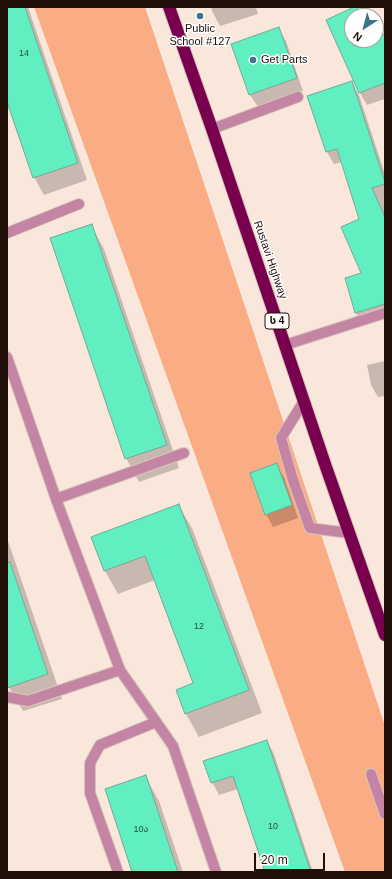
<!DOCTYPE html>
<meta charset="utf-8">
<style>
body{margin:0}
#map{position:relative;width:392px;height:879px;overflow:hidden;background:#fae7dc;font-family:Arial,sans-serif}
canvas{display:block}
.frame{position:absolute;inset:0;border:8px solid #211008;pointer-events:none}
.north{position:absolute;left:344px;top:8px;width:40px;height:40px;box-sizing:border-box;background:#fff;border:1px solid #a69f9c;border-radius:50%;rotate:216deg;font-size:11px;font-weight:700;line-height:16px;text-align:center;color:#211008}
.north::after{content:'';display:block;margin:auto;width:14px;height:18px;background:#3c758e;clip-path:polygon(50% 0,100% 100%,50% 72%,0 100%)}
.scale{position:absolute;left:254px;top:853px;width:71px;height:18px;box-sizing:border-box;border:2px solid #211008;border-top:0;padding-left:5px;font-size:12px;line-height:14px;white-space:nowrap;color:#211008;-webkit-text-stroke:3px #fff;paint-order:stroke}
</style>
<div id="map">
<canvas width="392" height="879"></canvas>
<div class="frame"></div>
<div class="north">N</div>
<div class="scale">20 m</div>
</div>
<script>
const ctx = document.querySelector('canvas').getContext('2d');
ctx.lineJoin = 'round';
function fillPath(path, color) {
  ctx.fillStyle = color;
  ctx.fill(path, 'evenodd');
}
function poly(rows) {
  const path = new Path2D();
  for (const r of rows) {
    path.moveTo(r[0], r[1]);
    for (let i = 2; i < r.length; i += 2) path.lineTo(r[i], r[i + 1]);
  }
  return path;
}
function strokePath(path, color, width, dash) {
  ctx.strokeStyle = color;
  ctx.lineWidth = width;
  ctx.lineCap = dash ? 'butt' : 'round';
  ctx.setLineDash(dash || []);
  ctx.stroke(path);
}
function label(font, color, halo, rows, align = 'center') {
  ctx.font = font + ' Arial,"Noto Sans Georgian",sans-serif';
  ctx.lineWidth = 3;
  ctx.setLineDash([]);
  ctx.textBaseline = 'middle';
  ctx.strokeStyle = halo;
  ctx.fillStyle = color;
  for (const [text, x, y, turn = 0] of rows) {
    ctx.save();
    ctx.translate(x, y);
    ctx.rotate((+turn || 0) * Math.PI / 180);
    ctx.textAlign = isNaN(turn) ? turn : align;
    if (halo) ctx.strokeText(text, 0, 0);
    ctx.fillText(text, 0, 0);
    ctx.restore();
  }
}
const green = poly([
 [34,7,145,7,385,726,385,872,345,872]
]);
const shadow = poly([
 [7,7,28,7,87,180,44,195,34,177,7,99],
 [211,7,256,7,258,14,220,26,212,11],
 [356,7,361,16,352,16,352,40,376,40,376,39,385,35,385,99,367,105,360,93,328,20],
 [278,28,286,41,303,91,258,107,250,95,233,44],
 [351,82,359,95,385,174,385,319,363,325,356,313,363,274,361,219,342,162,334,164,327,152],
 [91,226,104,249,179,468,139,482,126,458],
 [385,361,385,396,378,397,371,385,367,365],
 [276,465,284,477,298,518,273,527,266,514],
 [178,505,192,528,262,713,199,737,186,714,195,684,155,580,118,594,105,571,92,537],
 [7,538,62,699,23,711,9,687,7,681],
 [267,741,274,754,313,872,266,872,238,789,219,795,212,782],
 [145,776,159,801,183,872,134,872]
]);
const building = poly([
 [7,7,25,7,78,163,33,178,7,102,7,7],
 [354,7,357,7,361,16,352,16,352,40,376,40,376,38,385,34,385,83,359,93,326,20,354,7],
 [279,27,297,78,249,95,231,44,279,27],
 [352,81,385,182,385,184,372,188,385,217,385,304,355,313,345,278,361,273,341,227,359,219,337,149,326,152,307,96,352,81],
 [92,224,167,445,125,459,50,238,92,224],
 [277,463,292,505,265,515,250,473,277,463],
 [179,504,249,690,185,714,176,690,193,683,145,556,104,571,91,537,179,504],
 [10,562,48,674,7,688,7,563,10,562],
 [267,740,311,872,265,872,233,776,211,783,203,761,267,740],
 [146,775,178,872,132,872,105,789,146,775]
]);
const lane = poly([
 [212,129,298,97],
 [7,233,79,204],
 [285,345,385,313],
 [304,401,281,438,293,480,310,528,349,533],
 [56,499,184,453],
 [7,697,28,701,120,670],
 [371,774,385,814],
 [118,872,90,793,90,763,100,745,156,722]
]);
const street = poly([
 [7,357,56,499,120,670,173,746,216,872]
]);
const highway = poly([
 [169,7,212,129,326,467,385,635]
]);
const markers = [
 [200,16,4,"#3c758e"],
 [253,60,4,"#3c758e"]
];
const numberNames = [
 ["14",24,54],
 ["12",199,627],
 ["10",273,827],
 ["10ა",141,830]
];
const shields = [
 [277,321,24]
];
const shieldNames = [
 ["ს 4",277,321]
];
const poiNames = [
 ["Public",200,29],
 ["School #127",200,42],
 ["Get Parts",261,60,"left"]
];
const streetNames = [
 ["Rustavi Highway",270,260,71]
];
fillPath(green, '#faad84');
fillPath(shadow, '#0003');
fillPath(building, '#61eec1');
strokePath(building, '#73a894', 1);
strokePath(lane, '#d7c5ba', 12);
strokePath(street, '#d7c5ba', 12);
strokePath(highway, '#d7c5ba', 14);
strokePath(lane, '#c484a3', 10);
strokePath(street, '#c484a3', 10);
strokePath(highway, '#78004f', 12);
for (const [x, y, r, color] of markers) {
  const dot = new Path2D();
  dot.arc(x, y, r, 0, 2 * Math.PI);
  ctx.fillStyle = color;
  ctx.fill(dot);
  strokePath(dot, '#fff', 1.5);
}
label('9px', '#314836', null, numberNames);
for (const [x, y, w] of shields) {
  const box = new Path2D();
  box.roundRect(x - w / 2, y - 8, w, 16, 3);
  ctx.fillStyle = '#fff';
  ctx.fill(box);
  strokePath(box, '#211008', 1);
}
label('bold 10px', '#211008', null, shieldNames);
label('11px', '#211008', '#fff', poiNames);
label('11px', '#211008', '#fff', streetNames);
</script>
